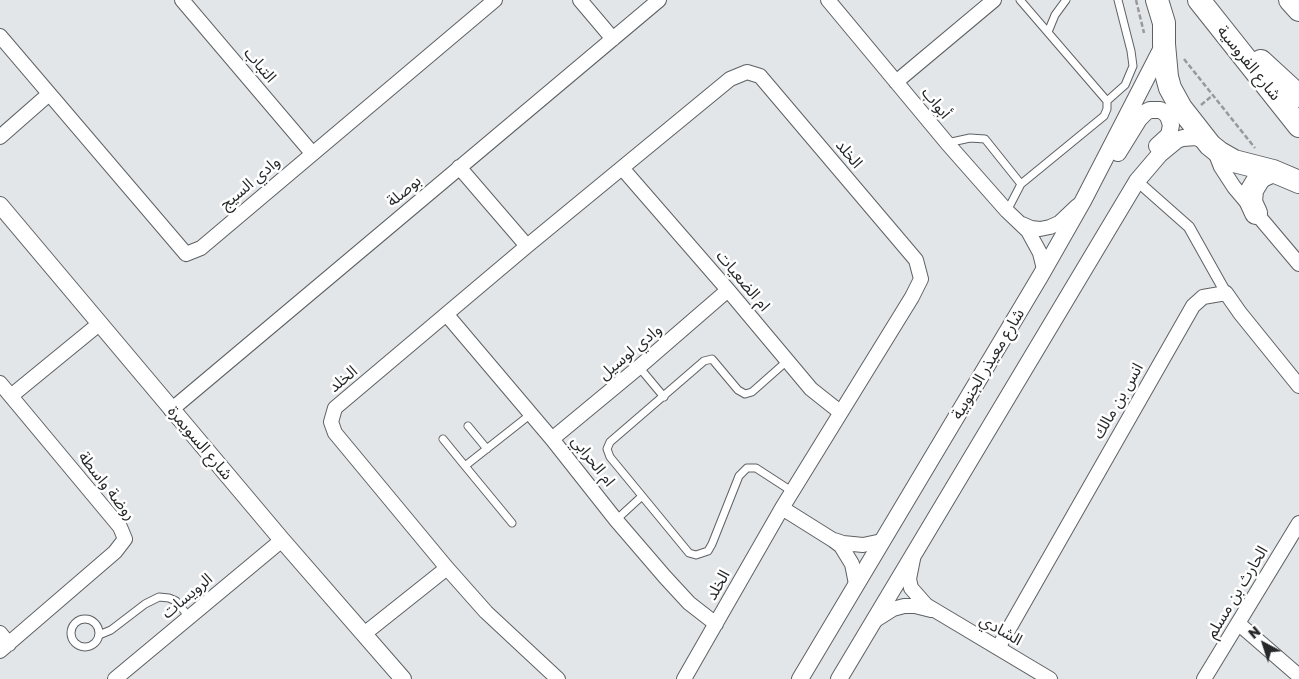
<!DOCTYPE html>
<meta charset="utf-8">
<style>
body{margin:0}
#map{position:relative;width:1299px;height:679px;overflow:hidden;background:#e3e6e9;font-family:"Golos Text",sans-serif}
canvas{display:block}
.north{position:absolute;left:1239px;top:619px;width:50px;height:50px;-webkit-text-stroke:4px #fff;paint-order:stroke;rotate:320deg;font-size:14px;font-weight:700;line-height:20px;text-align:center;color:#272829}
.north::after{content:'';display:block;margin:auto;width:18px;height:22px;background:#272829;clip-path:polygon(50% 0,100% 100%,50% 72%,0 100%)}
</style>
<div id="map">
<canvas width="1299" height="679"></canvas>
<div class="north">N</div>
</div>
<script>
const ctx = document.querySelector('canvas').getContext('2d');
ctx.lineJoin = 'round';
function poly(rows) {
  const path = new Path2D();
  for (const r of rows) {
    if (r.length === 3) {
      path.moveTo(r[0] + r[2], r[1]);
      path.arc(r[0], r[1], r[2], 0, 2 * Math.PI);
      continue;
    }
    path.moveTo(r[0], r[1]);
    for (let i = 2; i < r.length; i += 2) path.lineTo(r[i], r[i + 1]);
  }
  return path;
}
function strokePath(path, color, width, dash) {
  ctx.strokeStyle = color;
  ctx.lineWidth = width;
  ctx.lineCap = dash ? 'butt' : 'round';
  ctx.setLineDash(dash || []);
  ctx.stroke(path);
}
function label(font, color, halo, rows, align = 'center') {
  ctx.font = font + ' "Golos Text","Noto Sans Arabic",sans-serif';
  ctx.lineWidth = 5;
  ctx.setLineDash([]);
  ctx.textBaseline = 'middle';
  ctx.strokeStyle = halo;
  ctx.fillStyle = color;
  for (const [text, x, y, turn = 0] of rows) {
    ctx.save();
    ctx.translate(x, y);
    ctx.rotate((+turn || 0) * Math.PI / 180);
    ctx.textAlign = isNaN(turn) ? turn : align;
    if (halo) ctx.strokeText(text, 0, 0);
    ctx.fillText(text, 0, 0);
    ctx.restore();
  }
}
const path = poly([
 [1136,0,1144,33],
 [1184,59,1255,148],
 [1201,105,1213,95]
]);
const service = poly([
 [1048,32,1055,15,1066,0],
 [1107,101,1125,85,1133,66,1131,51,1118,0],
 [947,143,970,138,985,139,1021,184],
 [1007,211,1021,184,1104,116,1107,109,1107,101,1020,0],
 [787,361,752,392,745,394,738,390,712,359,704,361,610,442,607,449,610,457,689,553,696,555,708,551,712,544,739,476,747,468,756,468,793,492],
 [639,367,664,397],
 [468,426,487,449],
 [443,439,465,466,531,414],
 [465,466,512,523],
 [616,520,641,497],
 [85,633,14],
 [99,635,111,630,145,604,159,597,169,598,176,601,189,617]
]);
const pedestrian = poly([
 [1137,181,1189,227,1226,293]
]);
const minor = poly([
 [182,0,312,153],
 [580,0,613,39],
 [828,0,947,143,1007,211,1028,231,1040,253,1044,269],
 [0,36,186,254,201,248,495,0],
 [896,82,994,0],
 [0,137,49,94],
 [1214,149,1221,167,1234,187,1299,264],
 [459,167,527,246],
 [622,168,728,290,811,389,840,412],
 [1022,224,1031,228,1040,229,1050,227,1059,223,1077,206],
 [447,315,552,439,616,520,665,577,689,603,716,624],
 [0,383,120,527,125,539,115,552,0,651],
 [11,396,99,324],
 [171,410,659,0],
 [552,439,639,367,728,290],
 [782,508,833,540,841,546,852,564,856,584],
 [834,540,843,543,863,545,882,541],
 [913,559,909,579,911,588,926,605,1050,679],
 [874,621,893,609,904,606,915,606,931,610],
 [1239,624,1299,676],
 [0,633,9,644],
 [364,634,447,568],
 [998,648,1193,306,1203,297,1226,293,1240,313,1299,386],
 [115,679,282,540],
 [558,679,486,612,447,568,335,433,331,422,335,408,527,246,730,79,747,72,760,76,916,260,921,279,912,297,782,508,684,679],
 [1204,679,1299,523]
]);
const tertiary = poly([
 [1118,153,1139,119,1146,112,1150,110,1160,110,1164,112,1168,116,1171,125,1169,135,1157,146],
 [0,205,282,540,403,679],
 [800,679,1041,275,1083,201,1164,44],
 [839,679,1137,181,1160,154,1177,140,1183,138,1196,137,1208,142]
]);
const trunk = poly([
 [1157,0,1164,23,1164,44,1167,77,1170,88,1181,108,1210,145,1220,153,1234,161,1273,171,1299,182],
 [1199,0,1299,126],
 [1290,0,1299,10],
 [1261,61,1299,96],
 [1256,213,1251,202,1252,190,1258,180,1262,176,1273,171]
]);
const streetNames = [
 ["شارع الفروسية",1249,63,51],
 ["التباب",260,65,50],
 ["أبواب",936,103,51],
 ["الخلد",849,154,50],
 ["وادي السيج",250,183,-40],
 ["بوصلة",404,191,-40],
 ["ام الضعيات",743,281,50],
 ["وادي لوسيل",630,352,-40],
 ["شارع معيذر الجنوبية",988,364,-59],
 ["الخلد",343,379,-40],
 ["انس بن مالك",1118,401,-60],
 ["شارع السويمرة",200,443,50],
 ["ام الحرابي",593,461,52],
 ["روضة واسطة",107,486,52],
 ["الخلد",718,585,-60],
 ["الحارث بن مسلم",1237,592,-59],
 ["الرويسات",187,596,-40],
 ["الشادي",1001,630,30]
];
strokePath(service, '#5e6163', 9);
strokePath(pedestrian, '#5e6163', 12);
strokePath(minor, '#5e6163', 16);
strokePath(tertiary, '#5e6163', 18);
strokePath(trunk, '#5e6163', 24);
strokePath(path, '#97999b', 2.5, [5, 2.5]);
strokePath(service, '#fff', 7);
strokePath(pedestrian, '#fff', 10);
strokePath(minor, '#fff', 14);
strokePath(tertiary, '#fff', 16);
strokePath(trunk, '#fff', 22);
label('16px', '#272829', '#fff', streetNames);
</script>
